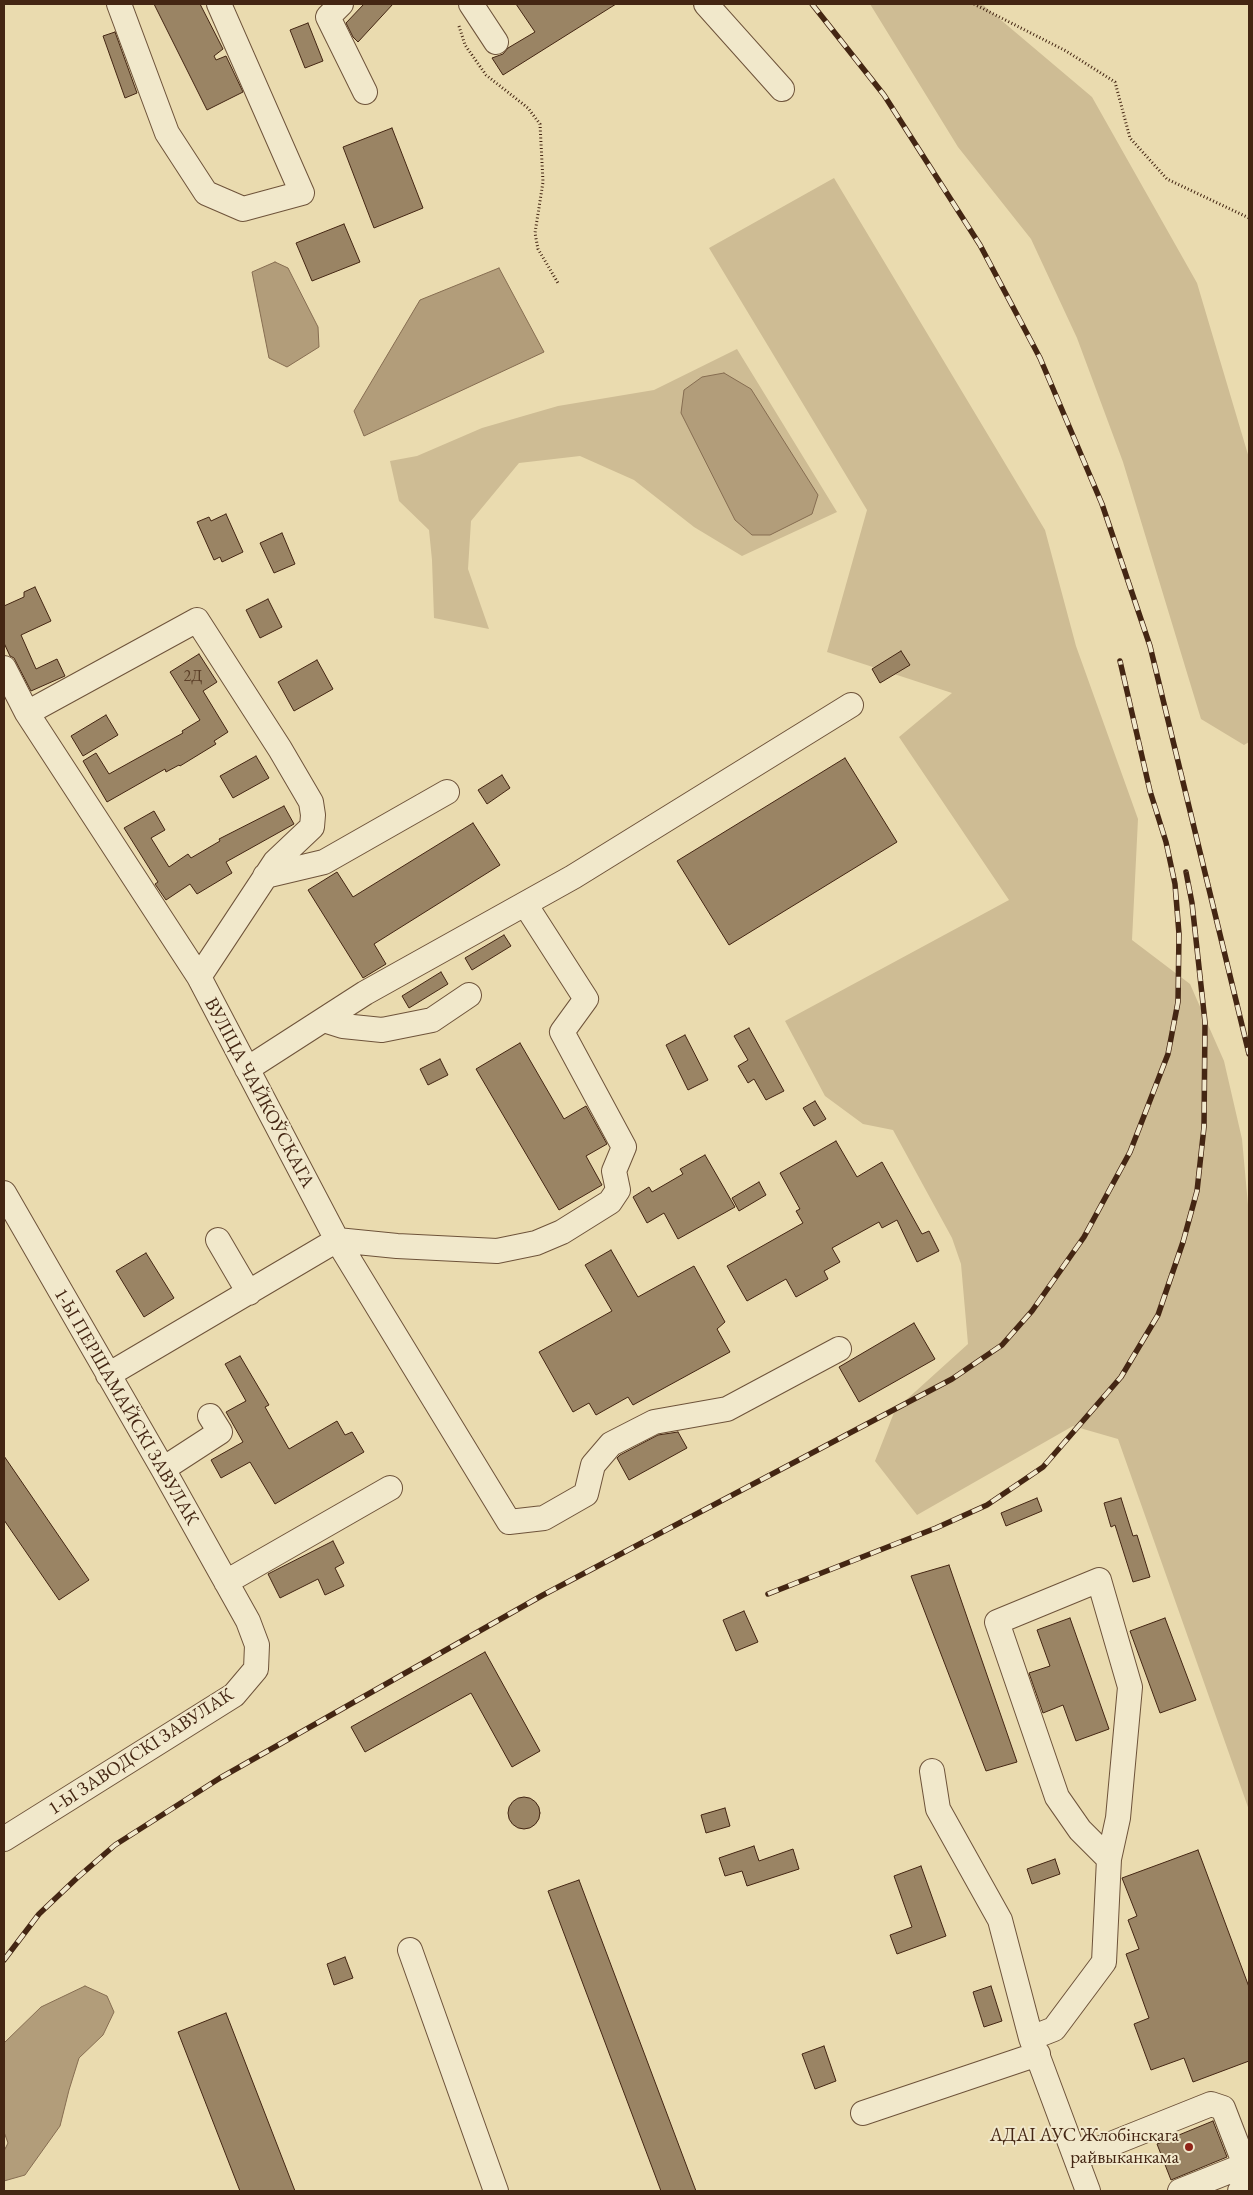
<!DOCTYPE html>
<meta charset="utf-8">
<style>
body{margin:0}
#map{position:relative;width:1253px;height:2195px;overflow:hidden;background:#eadbaf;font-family:"EB Garamond",serif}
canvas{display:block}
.frame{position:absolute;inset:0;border:5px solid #442613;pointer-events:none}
</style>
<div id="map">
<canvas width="1253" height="2195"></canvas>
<div class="frame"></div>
</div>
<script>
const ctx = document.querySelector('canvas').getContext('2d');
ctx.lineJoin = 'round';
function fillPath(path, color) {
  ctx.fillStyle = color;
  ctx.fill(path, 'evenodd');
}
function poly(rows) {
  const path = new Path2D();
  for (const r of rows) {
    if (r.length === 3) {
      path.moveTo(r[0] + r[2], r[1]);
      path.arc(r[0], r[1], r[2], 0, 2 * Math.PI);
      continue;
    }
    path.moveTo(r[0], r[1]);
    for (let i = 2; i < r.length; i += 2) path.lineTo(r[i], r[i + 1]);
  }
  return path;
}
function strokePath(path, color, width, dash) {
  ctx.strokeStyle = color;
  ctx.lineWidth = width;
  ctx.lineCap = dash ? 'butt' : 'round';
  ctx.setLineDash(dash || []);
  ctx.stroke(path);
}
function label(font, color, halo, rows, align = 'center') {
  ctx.font = font + ' "EB Garamond",serif';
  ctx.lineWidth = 4;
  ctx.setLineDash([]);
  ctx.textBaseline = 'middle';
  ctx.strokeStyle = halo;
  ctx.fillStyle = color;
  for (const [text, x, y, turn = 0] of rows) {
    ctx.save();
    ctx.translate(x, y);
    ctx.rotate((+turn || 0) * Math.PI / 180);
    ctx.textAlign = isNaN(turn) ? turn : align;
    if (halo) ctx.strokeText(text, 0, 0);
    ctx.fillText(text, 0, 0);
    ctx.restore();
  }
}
const green = poly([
 [870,4,982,4,1092,97,1197,283,1249,458,1249,742,1244,745,1201,719,1123,462,1077,338,1031,239,958,147],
 [834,178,1045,530,1076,646,1138,819,1132,940,1190,984,1224,1061,1242,1139,1249,1216,1249,1810,1118,1439,1073,1426,917,1515,875,1461,895,1410,968,1344,961,1264,952,1238,893,1130,863,1124,825,1096,785,1021,1009,900,899,737,952,693,827,652,867,510,709,248],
 [737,349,837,512,742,556,694,527,634,480,580,456,519,463,471,521,468,569,489,629,434,618,432,560,429,530,399,501,390,461,417,456,482,428,558,406,654,390]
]);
const water = poly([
 [275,262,288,268,318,327,319,347,287,367,269,358,252,272,275,262],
 [499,268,544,352,364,436,354,411,420,300,499,268],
 [724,373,751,389,818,495,812,514,770,535,752,535,735,520,681,413,684,390,702,377,724,373],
 [85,1986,107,1996,114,2012,103,2035,79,2058,69,2090,60,2126,25,2175,4,2181,4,2151,8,2143,4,2132,4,2043,41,2007,85,1986]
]);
const building = poly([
 [154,4,200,4,223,49,214,56,216,60,226,56,243,92,207,110,154,4],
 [364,4,393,4,358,42,353,37,346,23,364,4],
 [516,4,616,4,503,75,492,58,503,54,508,48,535,32,516,4],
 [308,23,323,61,305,68,290,30,308,23],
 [115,32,137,93,125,98,103,36,115,32],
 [392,128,423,208,374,228,343,147,392,128],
 [344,224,360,262,312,281,296,243,344,224],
 [226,514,243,552,222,562,220,557,214,560,197,522,209,517,211,521,226,514],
 [282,533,295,564,274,573,260,543,282,533],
 [35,587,51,621,21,635,36,669,57,659,65,676,31,691,14,658,10,656,4,643,4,606,24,597,24,592,35,587],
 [268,599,282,627,260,638,246,610,268,599],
 [901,651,910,665,880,683,872,669,901,651],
 [199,654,217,682,203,691,228,732,214,741,216,744,180,766,179,765,166,772,165,769,107,802,83,761,96,753,109,774,183,733,182,731,200,720,170,672,199,654],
 [317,660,333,689,294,711,278,682,317,660],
 [106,715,118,735,83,756,71,736,106,715],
 [256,756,269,778,233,798,220,776,256,756],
 [845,758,897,842,729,945,677,861,845,758],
 [502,775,510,788,487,804,478,790,502,775],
 [284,806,294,824,226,862,232,873,197,894,190,884,166,900,155,884,158,882,124,828,154,811,165,830,151,838,169,867,188,854,191,858,220,841,219,839,284,806],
 [473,823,500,865,374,944,386,964,363,978,308,890,337,872,353,897,473,823],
 [504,935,511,946,472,970,465,958,504,935],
 [441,972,448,984,409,1008,402,996,441,972],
 [749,1028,784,1091,766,1100,754,1079,748,1083,738,1066,748,1060,734,1036,749,1028],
 [685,1035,708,1080,688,1090,666,1045,685,1035],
 [520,1043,564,1119,586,1106,607,1144,586,1156,602,1185,559,1210,476,1069,520,1043],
 [440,1059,448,1075,428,1085,420,1069,440,1059],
 [815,1101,826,1119,814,1126,803,1108,815,1101],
 [836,1141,857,1177,882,1162,922,1234,929,1231,939,1251,917,1262,897,1220,882,1228,879,1222,832,1248,840,1262,824,1271,828,1279,796,1297,786,1279,747,1301,727,1266,803,1223,796,1211,800,1209,780,1173,836,1141],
 [705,1155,735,1207,678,1239,664,1213,647,1223,633,1197,649,1187,652,1192,683,1174,680,1169,705,1155],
 [759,1182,766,1195,739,1211,732,1198,759,1182],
 [611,1250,638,1297,694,1266,725,1322,717,1329,730,1352,633,1405,628,1397,596,1415,589,1403,573,1412,539,1352,612,1311,585,1265,611,1250],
 [146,1253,174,1298,144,1317,116,1271,146,1253],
 [914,1323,935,1359,859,1402,839,1367,914,1323],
 [240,1356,269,1405,265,1407,289,1449,337,1421,345,1435,352,1432,364,1452,275,1504,250,1462,221,1478,211,1460,243,1442,226,1412,246,1401,225,1364,240,1356],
 [678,1432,687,1448,629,1480,617,1458,620,1455,658,1435,678,1432],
 [4,1456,89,1580,59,1600,4,1520,4,1456],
 [1037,1498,1042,1511,1006,1526,1001,1513,1037,1498],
 [1121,1498,1133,1536,1137,1535,1150,1577,1133,1582,1115,1525,1111,1527,1104,1503,1121,1498],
 [333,1541,344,1563,335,1568,344,1586,325,1595,318,1579,280,1598,268,1574,333,1541],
 [949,1565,1017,1762,986,1771,911,1576,949,1565],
 [744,1611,758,1642,736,1651,723,1620,744,1611],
 [1070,1618,1109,1729,1076,1741,1063,1705,1043,1713,1029,1673,1050,1666,1037,1630,1070,1618],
 [1165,1618,1196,1700,1160,1713,1130,1631,1165,1618],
 [485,1652,540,1751,512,1767,471,1693,365,1752,351,1727,485,1652],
 [524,1813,16],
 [725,1808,730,1826,706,1833,701,1815,725,1808],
 [754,1846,759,1861,793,1849,799,1869,747,1886,742,1871,725,1876,719,1858,754,1846],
 [1198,1850,1249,1987,1249,2061,1193,2082,1184,2058,1151,2070,1134,2024,1149,2018,1126,1954,1139,1949,1128,1920,1137,1916,1122,1878,1198,1850],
 [1055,1859,1060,1874,1032,1884,1027,1869,1055,1859],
 [921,1866,946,1936,897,1954,890,1935,912,1927,894,1876,921,1866],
 [579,1880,696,2191,661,2191,548,1891,579,1880],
 [345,1957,353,1978,334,1985,327,1964,345,1957],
 [991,1986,1002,2021,984,2027,973,1992,991,1986],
 [226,2013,295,2191,240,2191,178,2032,226,2013],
 [824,2046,836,2081,815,2089,802,2054,824,2046],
 [1213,2121,1227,2157,1171,2180,1157,2144,1213,2121]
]);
const path = poly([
 [974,4,1066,51,1115,82,1130,138,1167,179,1249,218],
 [459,26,465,45,486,75,528,108,540,124,543,182,535,233,538,249,558,283]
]);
const minor = poly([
 [119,4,167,133,206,193,243,209,302,193,219,4],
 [341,4,328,17,365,92],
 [471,4,496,42],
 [706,4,782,89],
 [4,668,27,713,199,977,337,1240,509,1522,544,1518,586,1494,593,1465,611,1444,654,1422,727,1409,839,1349],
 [27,713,197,620,280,749,311,802,313,815,312,827,275,862,199,977],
 [265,876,324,862,447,792],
 [324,1020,343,1026,382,1030,432,1020,469,995],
 [247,1069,365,993,573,877,851,705],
 [4,1193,163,1469,248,1621,257,1645,256,1669,234,1695,4,1839],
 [218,1240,249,1293],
 [108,1375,337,1240,397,1246,497,1251,536,1243,562,1232,610,1202,618,1190,614,1171,624,1147,562,1032,586,999,525,904],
 [163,1469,220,1432,210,1416],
 [226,1582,390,1488],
 [932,1771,938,1809,1000,1920,1031,2038,1088,2191],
 [410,1950,496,2191],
 [1031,2038,1054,2029,1104,1962,1109,1859,1080,1830,1057,1797,997,1622,1099,1580,1130,1687,1118,1818,1109,1859],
 [863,2113,1038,2054],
 [1076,2158,1211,2104,1223,2108,1245,2165,1180,2191],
 [1240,2191,1246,2183,1247,2175,1245,2165]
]);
const rail = poly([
 [812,4,884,95,980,245,1040,358,1102,504,1150,646,1249,1054],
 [768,1594,936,1528,987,1505,1043,1467,1121,1377,1158,1315,1183,1242,1197,1191,1204,1127,1205,1022,1192,903,1186,872],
 [4,1960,39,1914,77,1878,115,1845,220,1778,543,1595,952,1379,1002,1345,1032,1311,1084,1237,1130,1152,1168,1054,1178,1002,1179,934,1175,884,1166,842,1150,791,1120,661]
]);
const markers = [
 [1189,2147,5,"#8f2418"]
];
const numberNames = [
 ["2Д",193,677]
];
const streetNames = [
 ["ВУЛІЦА ЧАЙКОЎСКАГА",259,1093,62],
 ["1-Ы ПЕРШАМАЙСКІ ЗАВУЛАК",126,1407,60],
 ["1-Ы ЗАВОДСКІ ЗАВУЛАК",141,1752,-33]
];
const poiNames = [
 ["АДАІ АУС Жлобінскага",1179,2136],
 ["райвыканкама",1179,2158]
];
fillPath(green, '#cebc94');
fillPath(water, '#b29d7a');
strokePath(water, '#866d51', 1);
fillPath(building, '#9a8464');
strokePath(building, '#442613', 1);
strokePath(minor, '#6e533a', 26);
strokePath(path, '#442613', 3, [1, 2.5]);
strokePath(minor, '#f1e8cb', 24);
strokePath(rail, '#442613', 5.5);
strokePath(rail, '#f1e8cb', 4, [11]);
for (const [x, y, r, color] of markers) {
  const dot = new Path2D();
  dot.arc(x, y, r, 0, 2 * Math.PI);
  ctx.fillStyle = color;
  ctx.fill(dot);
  strokePath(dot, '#f1e8cb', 2);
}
label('16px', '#5a3e27', null, numberNames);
label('19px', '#442613', '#f1e8cb', streetNames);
label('19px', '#442613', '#f1e8cb', poiNames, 'right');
</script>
